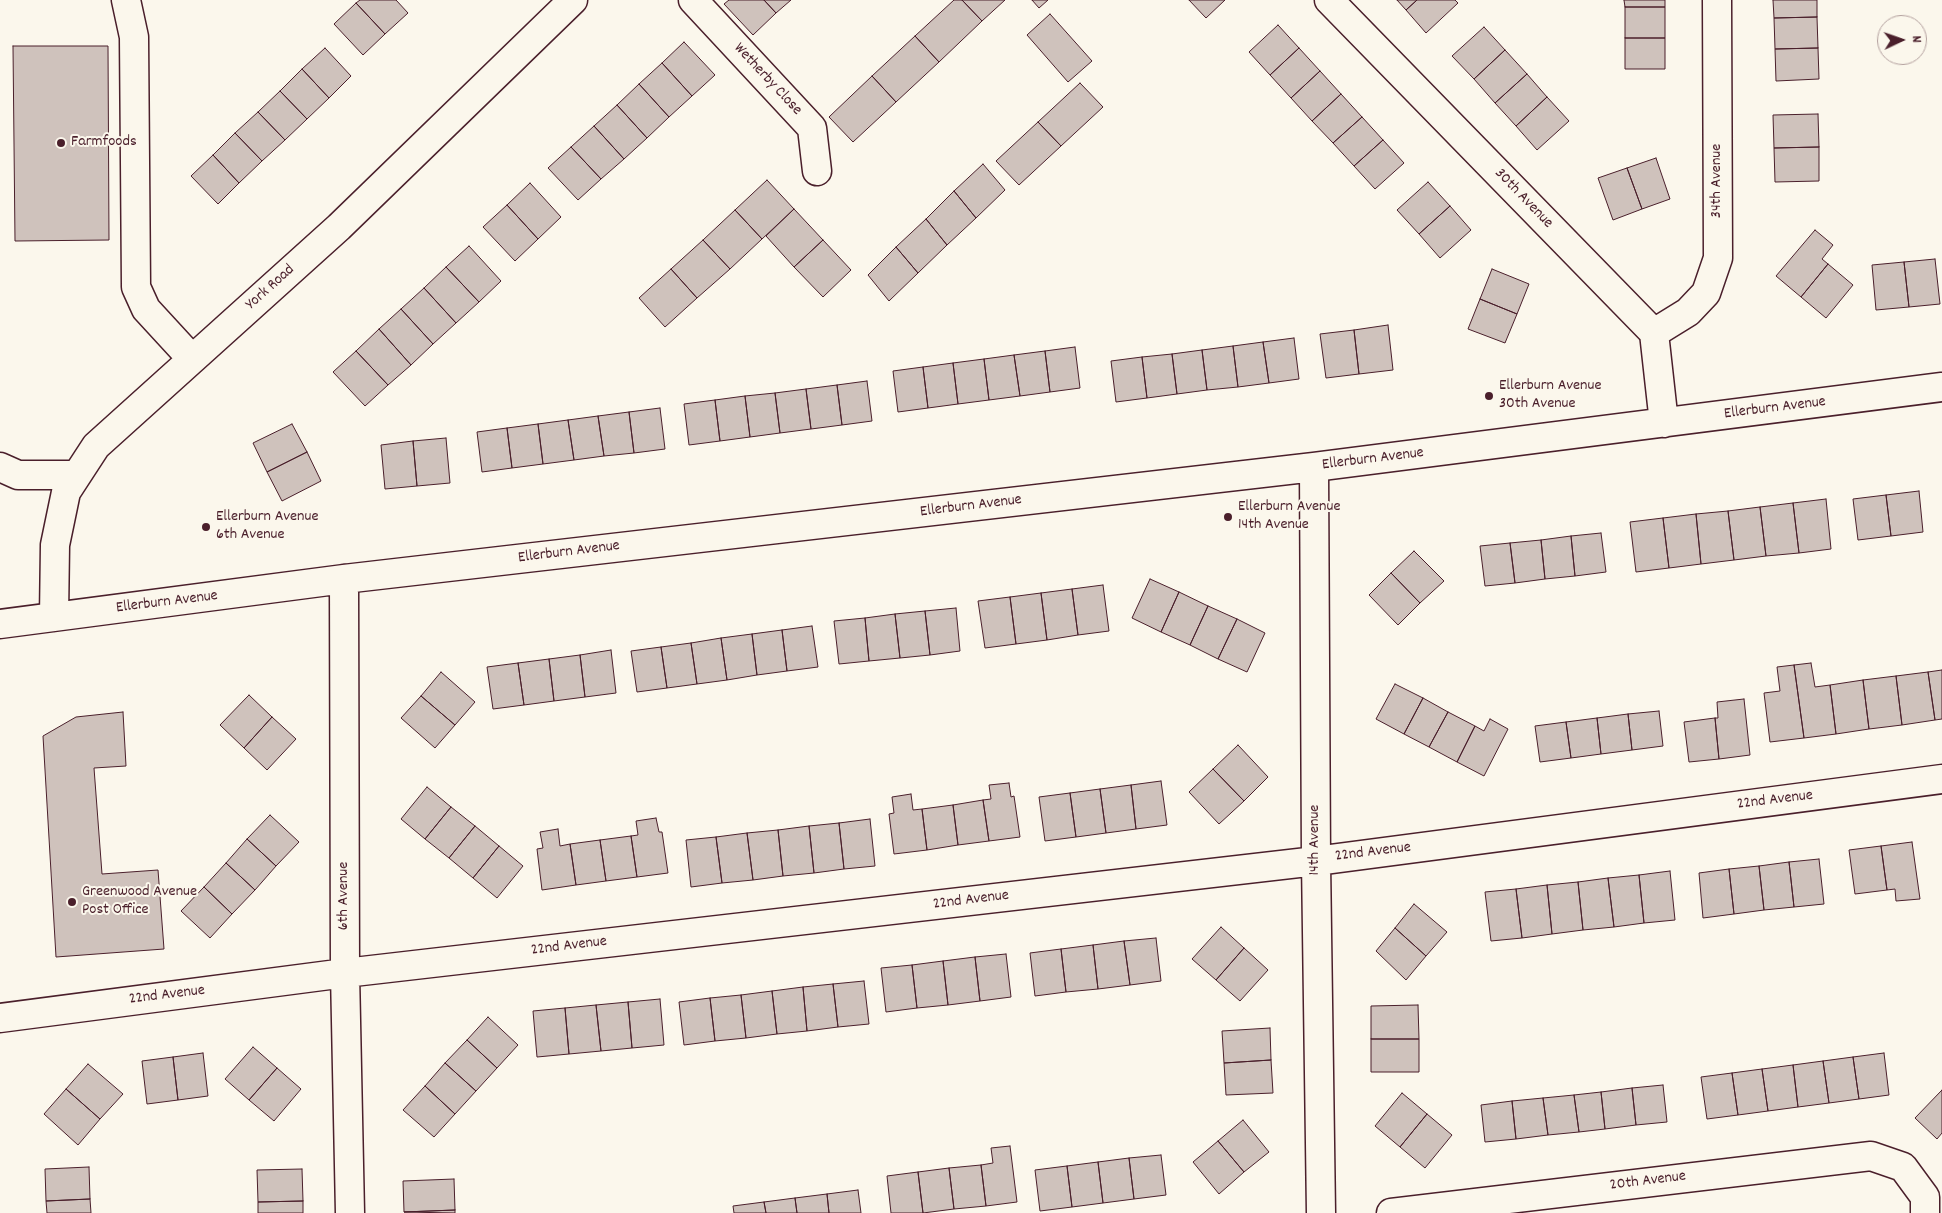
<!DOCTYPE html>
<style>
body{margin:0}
#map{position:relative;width:1942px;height:1213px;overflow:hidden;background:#fbf7ec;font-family:Dekko,sans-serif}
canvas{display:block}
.north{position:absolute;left:1877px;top:15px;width:50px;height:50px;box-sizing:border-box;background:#fbf7ec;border:1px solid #b4a19f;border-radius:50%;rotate:87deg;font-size:14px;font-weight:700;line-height:20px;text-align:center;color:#4a1f2b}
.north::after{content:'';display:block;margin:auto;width:18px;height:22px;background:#4a1f2b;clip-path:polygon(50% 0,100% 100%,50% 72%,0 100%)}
</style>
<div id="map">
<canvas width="1942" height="1213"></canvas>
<div class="north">N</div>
</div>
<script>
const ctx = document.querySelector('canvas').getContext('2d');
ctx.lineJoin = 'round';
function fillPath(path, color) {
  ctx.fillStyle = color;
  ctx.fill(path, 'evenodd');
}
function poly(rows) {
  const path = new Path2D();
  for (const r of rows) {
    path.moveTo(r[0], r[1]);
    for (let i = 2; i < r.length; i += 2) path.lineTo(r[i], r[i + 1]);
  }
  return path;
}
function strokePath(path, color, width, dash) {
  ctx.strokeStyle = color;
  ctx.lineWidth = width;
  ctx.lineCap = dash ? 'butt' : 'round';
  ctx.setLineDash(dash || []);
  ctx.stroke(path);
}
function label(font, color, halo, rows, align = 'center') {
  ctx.font = font + ' Dekko,sans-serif';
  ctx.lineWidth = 4;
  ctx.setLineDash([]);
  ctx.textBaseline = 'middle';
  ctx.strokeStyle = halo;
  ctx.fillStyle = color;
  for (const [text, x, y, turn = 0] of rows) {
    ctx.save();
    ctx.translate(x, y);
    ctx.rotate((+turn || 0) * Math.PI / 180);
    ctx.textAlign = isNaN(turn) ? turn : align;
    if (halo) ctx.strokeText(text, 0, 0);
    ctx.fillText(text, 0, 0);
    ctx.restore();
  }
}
const building = poly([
 [360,0,396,0,408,13,385,34,356,3,360,0],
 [729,0,764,0,776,13,753,35,724,4,729,0],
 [764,0,791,0,776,13,764,0],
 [954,0,962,0,982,21,939,62,915,36,954,0],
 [962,0,1005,0,982,21,962,0],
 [1032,0,1048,0,1039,8,1032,0],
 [1189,0,1225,0,1206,18,1189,0],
 [1397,0,1417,0,1406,10,1397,0],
 [1417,0,1455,0,1458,3,1426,33,1406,10,1417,0],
 [1624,0,1665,0,1665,7,1625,7,1624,0],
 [1773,0,1817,0,1817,17,1774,18,1773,0],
 [356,3,385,34,363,55,334,24,356,3],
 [1625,7,1665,7,1665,38,1625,38,1625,7],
 [1050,14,1092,61,1068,82,1027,35,1050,14],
 [1817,17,1818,48,1775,49,1774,18,1817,17],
 [1278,25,1299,48,1270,75,1249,52,1278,25],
 [1484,27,1505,50,1474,79,1452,56,1484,27],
 [915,36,939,62,896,102,872,76,915,36],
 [1625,38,1665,38,1665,69,1625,69,1625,38],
 [684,42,715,75,692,96,662,63,684,42],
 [13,46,108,46,109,240,15,241,13,46],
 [325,48,351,76,329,98,302,69,325,48],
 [1299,48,1320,71,1291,98,1270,75,1299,48],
 [1818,48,1819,79,1776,81,1775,49,1818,48],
 [1505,50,1527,74,1495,103,1474,79,1505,50],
 [662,63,692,96,669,117,639,84,662,63],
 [302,69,329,98,307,119,280,91,302,69],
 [1320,71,1341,94,1312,121,1291,98,1320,71],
 [1527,74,1547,97,1516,126,1495,103,1527,74],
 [872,76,896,102,853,142,829,117,872,76],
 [1080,83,1103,107,1061,146,1038,122,1080,83],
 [639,84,669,117,647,138,617,105,639,84],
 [280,91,307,119,285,140,258,112,280,91],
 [1341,94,1362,117,1333,143,1312,121,1341,94],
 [1547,97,1569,121,1537,150,1516,126,1547,97],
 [617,105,647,138,624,159,594,126,617,105],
 [258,112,285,140,262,161,235,133,258,112],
 [1818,114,1819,147,1774,148,1773,115,1818,114],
 [1362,117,1383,140,1354,166,1333,143,1362,117],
 [1038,122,1061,146,1019,185,996,161,1038,122],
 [594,126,624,159,601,179,571,147,594,126],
 [235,133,262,161,239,183,213,155,235,133],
 [1383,140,1404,163,1375,189,1354,166,1383,140],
 [571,147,601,179,578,200,548,168,571,147],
 [1819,147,1819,181,1775,182,1774,148,1819,147],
 [213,155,239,183,218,204,191,176,213,155],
 [1656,158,1670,199,1642,209,1627,168,1656,158],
 [983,164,1005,190,976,218,954,191,983,164],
 [1627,168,1642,209,1613,220,1598,178,1627,168],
 [767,180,794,209,762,239,735,210,767,180],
 [1428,182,1450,206,1419,234,1397,210,1428,182],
 [530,183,561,217,538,239,507,205,530,183],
 [954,191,976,218,947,245,926,219,954,191],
 [507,205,538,239,515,261,483,227,507,205],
 [1450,206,1471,230,1440,258,1419,234,1450,206],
 [794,209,823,240,794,267,766,236,794,209],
 [735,210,762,239,730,269,703,240,735,210],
 [926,219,947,245,918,273,896,247,926,219],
 [1815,230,1833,245,1822,259,1828,264,1801,297,1776,276,1815,230],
 [703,240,730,269,697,298,671,269,703,240],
 [823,240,851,270,823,297,794,267,823,240],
 [469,246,501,281,479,302,446,267,469,246],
 [896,247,918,273,889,301,868,275,896,247],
 [1935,259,1940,304,1909,307,1904,262,1935,259],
 [1904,262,1909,307,1876,310,1872,265,1904,262],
 [1828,264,1853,285,1826,318,1801,297,1828,264],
 [446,267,479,302,456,323,424,288,446,267],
 [671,269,697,298,665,327,639,298,671,269],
 [1492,269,1529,284,1517,314,1480,299,1492,269],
 [424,288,456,323,433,344,401,309,424,288],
 [1480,299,1517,314,1505,343,1468,329,1480,299],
 [401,309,433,344,411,365,379,329,401,309],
 [1388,325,1393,370,1359,374,1354,330,1388,325],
 [379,329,411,365,388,385,356,351,379,329],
 [1354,330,1359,374,1326,378,1320,334,1354,330],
 [1294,338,1299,379,1269,383,1263,342,1294,338],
 [1263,342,1269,383,1238,387,1233,346,1263,342],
 [1233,346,1238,387,1207,390,1202,350,1233,346],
 [1075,347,1080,388,1050,392,1045,351,1075,347],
 [1202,350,1207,390,1177,394,1172,354,1202,350],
 [356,351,388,385,365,406,333,372,356,351],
 [1045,351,1050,392,1020,396,1014,355,1045,351],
 [1172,354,1177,394,1147,398,1142,357,1172,354],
 [1014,355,1020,396,989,400,984,359,1014,355],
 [1142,357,1147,398,1116,402,1111,361,1142,357],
 [984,359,989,400,958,404,953,363,984,359],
 [953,363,958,404,928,408,923,367,953,363],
 [923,367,928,408,898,412,893,371,923,367],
 [867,381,872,421,842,425,837,385,867,381],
 [837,385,842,425,811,429,806,389,837,385],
 [806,389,811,429,780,433,775,393,806,389],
 [775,393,780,433,750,437,745,396,775,393],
 [745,396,750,437,720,441,715,400,745,396],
 [715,400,720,441,689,445,684,404,715,400],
 [660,408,665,449,634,453,629,412,660,408],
 [629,412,634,453,604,456,598,416,629,412],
 [598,416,604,456,574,460,568,420,598,416],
 [568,420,574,460,543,464,538,424,568,420],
 [292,424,307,452,267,472,253,443,292,424],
 [538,424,543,464,512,468,507,428,538,424],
 [507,428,512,468,482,472,477,432,507,428],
 [446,438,450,483,417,486,413,441,446,438],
 [413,441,417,486,385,489,381,445,413,441],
 [307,452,321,481,282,501,267,472,307,452],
 [1919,491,1923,532,1891,536,1886,495,1919,491],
 [1886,495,1891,536,1858,540,1853,499,1886,495],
 [1826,499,1831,549,1799,553,1793,503,1826,499],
 [1793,503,1799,553,1766,556,1760,507,1793,503],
 [1760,507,1766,556,1734,560,1728,511,1760,507],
 [1728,511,1734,560,1701,564,1696,514,1728,511],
 [1696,514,1701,564,1669,568,1663,518,1696,514],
 [1663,518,1669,568,1636,572,1630,522,1663,518],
 [1601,533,1606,572,1575,576,1571,536,1601,533],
 [1571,536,1575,576,1545,579,1541,540,1571,536],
 [1541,540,1545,579,1515,583,1510,543,1541,540],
 [1510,543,1515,583,1485,586,1480,546,1510,543],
 [1414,551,1444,581,1420,603,1391,573,1414,551],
 [1391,573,1420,603,1398,625,1369,595,1391,573],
 [1150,579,1179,592,1161,632,1132,618,1150,579],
 [1103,585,1109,631,1078,635,1072,589,1103,585],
 [1072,589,1078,635,1047,640,1041,593,1072,589],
 [1179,592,1208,606,1190,645,1161,632,1179,592],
 [1041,593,1047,640,1016,644,1010,597,1041,593],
 [1010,597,1016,644,985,648,978,601,1010,597],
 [1208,606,1237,619,1218,659,1190,645,1208,606],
 [956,608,960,651,930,655,925,611,956,608],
 [925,611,930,655,900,658,895,614,925,611],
 [895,614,900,658,869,661,865,618,895,614],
 [865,618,869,661,839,664,834,621,865,618],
 [1237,619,1265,633,1247,672,1218,659,1237,619],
 [812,626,818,667,787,671,782,630,812,626],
 [782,630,787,671,757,675,752,634,782,630],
 [752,634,757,675,727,680,721,638,752,634],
 [721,638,727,680,697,684,691,643,721,638],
 [691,643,697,684,667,688,661,647,691,643],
 [661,647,667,688,637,692,631,651,661,647],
 [611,650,616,693,585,697,580,655,611,650],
 [580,655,585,697,554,701,549,659,580,655],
 [549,659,554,701,524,705,518,663,549,659],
 [518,663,524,705,493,709,487,667,518,663],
 [1811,663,1815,687,1830,685,1836,734,1804,738,1794,665,1811,663],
 [1794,665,1804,738,1770,742,1764,693,1780,691,1777,667,1794,665],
 [1942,670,1942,719,1935,720,1928,672,1942,670],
 [441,672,475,702,455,725,421,696,441,672],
 [1928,672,1935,720,1902,725,1896,676,1928,672],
 [1896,676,1902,725,1869,729,1863,680,1896,676],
 [1863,680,1869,729,1836,734,1830,685,1863,680],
 [1395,684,1423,698,1404,734,1376,719,1395,684],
 [249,695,272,717,244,748,220,725,249,695],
 [421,696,455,725,435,748,401,718,421,696],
 [1423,698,1448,712,1429,747,1404,734,1423,698],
 [1744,699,1750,755,1719,759,1715,718,1718,718,1717,702,1744,699],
 [1659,711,1663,746,1632,750,1628,714,1659,711],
 [123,712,126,766,94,768,102,874,158,870,164,949,56,957,43,736,76,717,123,712],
 [1448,712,1475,726,1457,762,1429,747,1448,712],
 [1628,714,1632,750,1601,754,1597,718,1628,714],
 [272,717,296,739,267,770,244,748,272,717],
 [1597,718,1601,754,1571,758,1566,722,1597,718],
 [1715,718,1719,759,1689,762,1684,722,1715,718],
 [1490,719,1508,729,1484,776,1457,762,1475,726,1484,731,1490,719],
 [1566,722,1571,758,1540,762,1535,726,1566,722],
 [1238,745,1268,777,1244,801,1213,769,1238,745],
 [1213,769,1244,801,1219,824,1189,792,1213,769],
 [1161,781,1167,825,1136,829,1131,785,1161,781],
 [1009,783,1011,797,1014,796,1020,837,989,841,983,800,991,799,989,785,1009,783],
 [1131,785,1136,829,1106,833,1100,789,1131,785],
 [427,787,451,807,425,839,401,819,427,787],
 [1100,789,1106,833,1076,837,1070,793,1100,789],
 [1070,793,1076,837,1045,841,1039,797,1070,793],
 [911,794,913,810,922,809,927,850,894,854,889,814,894,813,892,797,911,794],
 [983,800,989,841,958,845,953,805,983,800],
 [953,805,958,845,927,850,922,809,953,805],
 [451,807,475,826,449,858,425,839,451,807],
 [270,815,299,842,276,866,247,839,270,815],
 [656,818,659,832,662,832,668,873,637,877,631,836,638,835,636,821,656,818],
 [870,819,875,866,844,869,839,823,870,819],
 [839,823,844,869,814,873,809,826,839,823],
 [475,826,499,846,473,878,449,858,475,826],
 [809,826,814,873,783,876,778,830,809,826],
 [558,829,560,846,570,844,576,885,542,890,537,849,543,848,540,832,558,829],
 [778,830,783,876,753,880,747,833,778,830],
 [747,833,753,880,722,883,716,837,747,833],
 [631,836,637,877,606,881,600,840,631,836],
 [716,837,722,883,691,887,686,840,716,837],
 [247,839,276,866,255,890,226,863,247,839],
 [600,840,606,881,576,885,570,844,600,840],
 [1912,842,1920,899,1896,901,1895,889,1887,890,1881,846,1912,842],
 [499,846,523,866,497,898,473,878,499,846],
 [1881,846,1887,890,1855,894,1849,850,1881,846],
 [1819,859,1824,904,1794,907,1789,862,1819,859],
 [1789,862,1794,907,1764,910,1759,866,1789,862],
 [226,863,255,890,232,914,204,887,226,863],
 [1759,866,1764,910,1734,914,1729,869,1759,866],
 [1729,869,1734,914,1703,918,1699,873,1729,869],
 [1670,871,1675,920,1644,923,1639,875,1670,871],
 [1639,875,1644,923,1614,927,1608,878,1639,875],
 [1608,878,1614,927,1583,930,1578,882,1608,878],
 [1578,882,1583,930,1552,934,1547,885,1578,882],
 [1547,885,1552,934,1522,938,1516,889,1547,885],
 [204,887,232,914,210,938,181,911,204,887],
 [1516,889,1522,938,1491,941,1485,892,1516,889],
 [1414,904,1447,932,1426,956,1395,928,1414,904],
 [1221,927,1244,948,1216,980,1192,959,1221,927],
 [1395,928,1426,956,1406,980,1376,951,1395,928],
 [1156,938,1161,981,1130,985,1124,941,1156,938],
 [1124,941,1130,985,1098,989,1093,945,1124,941],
 [1093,945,1098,989,1066,992,1061,949,1093,945],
 [1244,948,1268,970,1240,1001,1216,980,1244,948],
 [1061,949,1066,992,1035,996,1030,953,1061,949],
 [1006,954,1011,997,980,1001,975,957,1006,954],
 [975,957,980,1001,948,1005,943,961,975,957],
 [943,961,948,1005,917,1008,912,965,943,961],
 [912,965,917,1008,886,1012,881,968,912,965],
 [864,981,869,1024,838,1027,833,984,864,981],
 [833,984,838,1027,807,1031,803,987,833,984],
 [803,987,807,1031,777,1034,772,991,803,987],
 [772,991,777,1034,746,1038,741,995,772,991],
 [741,995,746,1038,715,1041,710,998,741,995],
 [710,998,715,1041,684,1045,679,1002,710,998],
 [660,999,664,1045,632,1048,628,1002,660,999],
 [628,1002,632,1048,601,1051,596,1005,628,1002],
 [596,1005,601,1051,569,1054,565,1008,596,1005],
 [1418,1005,1419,1039,1371,1039,1371,1006,1418,1005],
 [565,1008,569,1054,537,1057,533,1011,565,1008],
 [488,1017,518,1045,497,1068,467,1040,488,1017],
 [1270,1028,1271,1060,1224,1063,1222,1031,1270,1028],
 [1371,1039,1419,1039,1419,1072,1371,1072,1371,1039],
 [467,1040,497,1068,476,1091,445,1063,467,1040],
 [253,1047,277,1068,249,1100,225,1079,253,1047],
 [203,1053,208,1096,178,1100,173,1057,203,1053],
 [1884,1053,1889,1095,1859,1099,1853,1057,1884,1053],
 [173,1057,178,1100,147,1104,142,1061,173,1057],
 [1853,1057,1859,1099,1829,1103,1823,1061,1853,1057],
 [1271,1060,1273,1093,1226,1095,1224,1063,1271,1060],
 [1823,1061,1829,1103,1798,1107,1793,1065,1823,1061],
 [445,1063,476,1091,455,1114,425,1086,445,1063],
 [88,1064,123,1094,100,1119,66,1089,88,1064],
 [1793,1065,1798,1107,1768,1111,1762,1069,1793,1065],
 [277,1068,301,1089,274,1121,249,1100,277,1068],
 [1762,1069,1768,1111,1738,1115,1732,1073,1762,1069],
 [1732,1073,1738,1115,1707,1119,1701,1077,1732,1073],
 [1663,1085,1667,1122,1636,1125,1632,1088,1663,1085],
 [425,1086,455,1114,434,1137,403,1110,425,1086],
 [1632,1088,1636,1125,1605,1129,1601,1092,1632,1088],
 [66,1089,100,1119,78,1145,44,1114,66,1089],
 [1942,1090,1942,1133,1937,1139,1915,1118,1942,1090],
 [1601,1092,1605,1129,1579,1132,1574,1095,1601,1092],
 [1402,1093,1427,1114,1400,1147,1375,1126,1402,1093],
 [1574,1095,1579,1132,1548,1135,1543,1098,1574,1095],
 [1543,1098,1548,1135,1516,1139,1512,1101,1543,1098],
 [1512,1101,1516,1139,1485,1142,1481,1105,1512,1101],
 [1427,1114,1452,1135,1425,1168,1400,1147,1427,1114],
 [1243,1120,1269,1152,1244,1172,1218,1141,1243,1120],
 [1218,1141,1244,1172,1219,1194,1193,1162,1218,1141],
 [1010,1146,1017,1202,986,1206,981,1165,993,1163,991,1148,1010,1146],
 [1161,1155,1166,1195,1134,1199,1129,1158,1161,1155],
 [1129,1158,1134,1199,1103,1203,1098,1162,1129,1158],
 [1098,1162,1103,1203,1072,1207,1067,1166,1098,1162],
 [981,1165,986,1206,954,1209,949,1168,981,1165],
 [1067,1166,1072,1207,1040,1211,1035,1170,1067,1166],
 [89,1167,90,1199,46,1201,45,1169,89,1167],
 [949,1168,954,1209,923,1213,918,1172,949,1168],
 [302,1169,303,1201,258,1202,257,1170,302,1169],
 [918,1172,923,1213,891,1213,887,1176,918,1172],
 [454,1179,455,1210,404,1212,403,1181,454,1179],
 [858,1190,861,1213,829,1213,827,1194,858,1190],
 [827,1194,829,1213,797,1213,795,1198,827,1194],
 [795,1198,797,1213,766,1213,764,1202,795,1198],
 [90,1199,91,1213,47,1213,46,1201,90,1199],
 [303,1201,303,1213,258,1213,258,1202,303,1201],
 [764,1202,766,1213,734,1213,733,1206,764,1202],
 [455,1210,455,1213,404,1212,455,1210]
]);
const minor = poly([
 [126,0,134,37,136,287,146,309,192,359],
 [693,0,812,128,817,171],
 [1329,0,1654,333,1664,423],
 [1654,333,1688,312,1706,293,1718,258,1717,0],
 [0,467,18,475,77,475],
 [1314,467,1316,861,1321,1213],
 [344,579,345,973,350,1213],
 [54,617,55,545,66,492,96,446,339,227,573,0],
 [0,624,344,579,1314,467,1942,387],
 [0,1018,345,973,1316,861,1942,779],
 [1391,1213,1871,1156,1903,1167,1925,1197,1925,1213]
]);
const markers = [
 [61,143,5,"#4a1f2b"],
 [1489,396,5,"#4a1f2b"],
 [1228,517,5,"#4a1f2b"],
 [206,527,5,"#4a1f2b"],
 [72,902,5,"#4a1f2b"]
];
const streetNames = [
 ["Wetherby Close",767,80,47],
 ["34th Avenue",1718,181,-90],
 ["30th Avenue",1523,199,46],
 ["York Road",271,288,-42],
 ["Ellerburn Avenue",1775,409,-7],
 ["Ellerburn Avenue",1373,460,-7],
 ["Ellerburn Avenue",971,507,-7],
 ["Ellerburn Avenue",569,553,-7],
 ["Ellerburn Avenue",167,603,-7],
 ["22nd Avenue",1775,801,-7],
 ["14th Avenue",1316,840,-90],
 ["22nd Avenue",1373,853,-7],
 ["6th Avenue",345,896,-90],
 ["22nd Avenue",971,901,-7],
 ["22nd Avenue",569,947,-7],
 ["22nd Avenue",167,996,-7],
 ["20th Avenue",1648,1182,-7]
];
const poiNames = [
 ["Farmfoods",71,143],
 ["Ellerburn Avenue",1499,387],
 ["30th Avenue",1499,405],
 ["Ellerburn Avenue",1238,508],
 ["14th Avenue",1238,526],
 ["Ellerburn Avenue",216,518],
 ["6th Avenue",216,536],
 ["Greenwood Avenue",82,893],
 ["Post Office",82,911]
];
fillPath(building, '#cfc2bc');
strokePath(building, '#4a1f2b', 1);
strokePath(minor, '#4a1f2b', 31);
strokePath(minor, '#fbf7ec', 28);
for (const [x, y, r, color] of markers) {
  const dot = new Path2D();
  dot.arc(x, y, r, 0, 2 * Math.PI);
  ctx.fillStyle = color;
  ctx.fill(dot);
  strokePath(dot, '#fbf7ec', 2);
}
label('16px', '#4a1f2b', '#fbf7ec', streetNames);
label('16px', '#4a1f2b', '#fbf7ec', poiNames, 'left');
</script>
